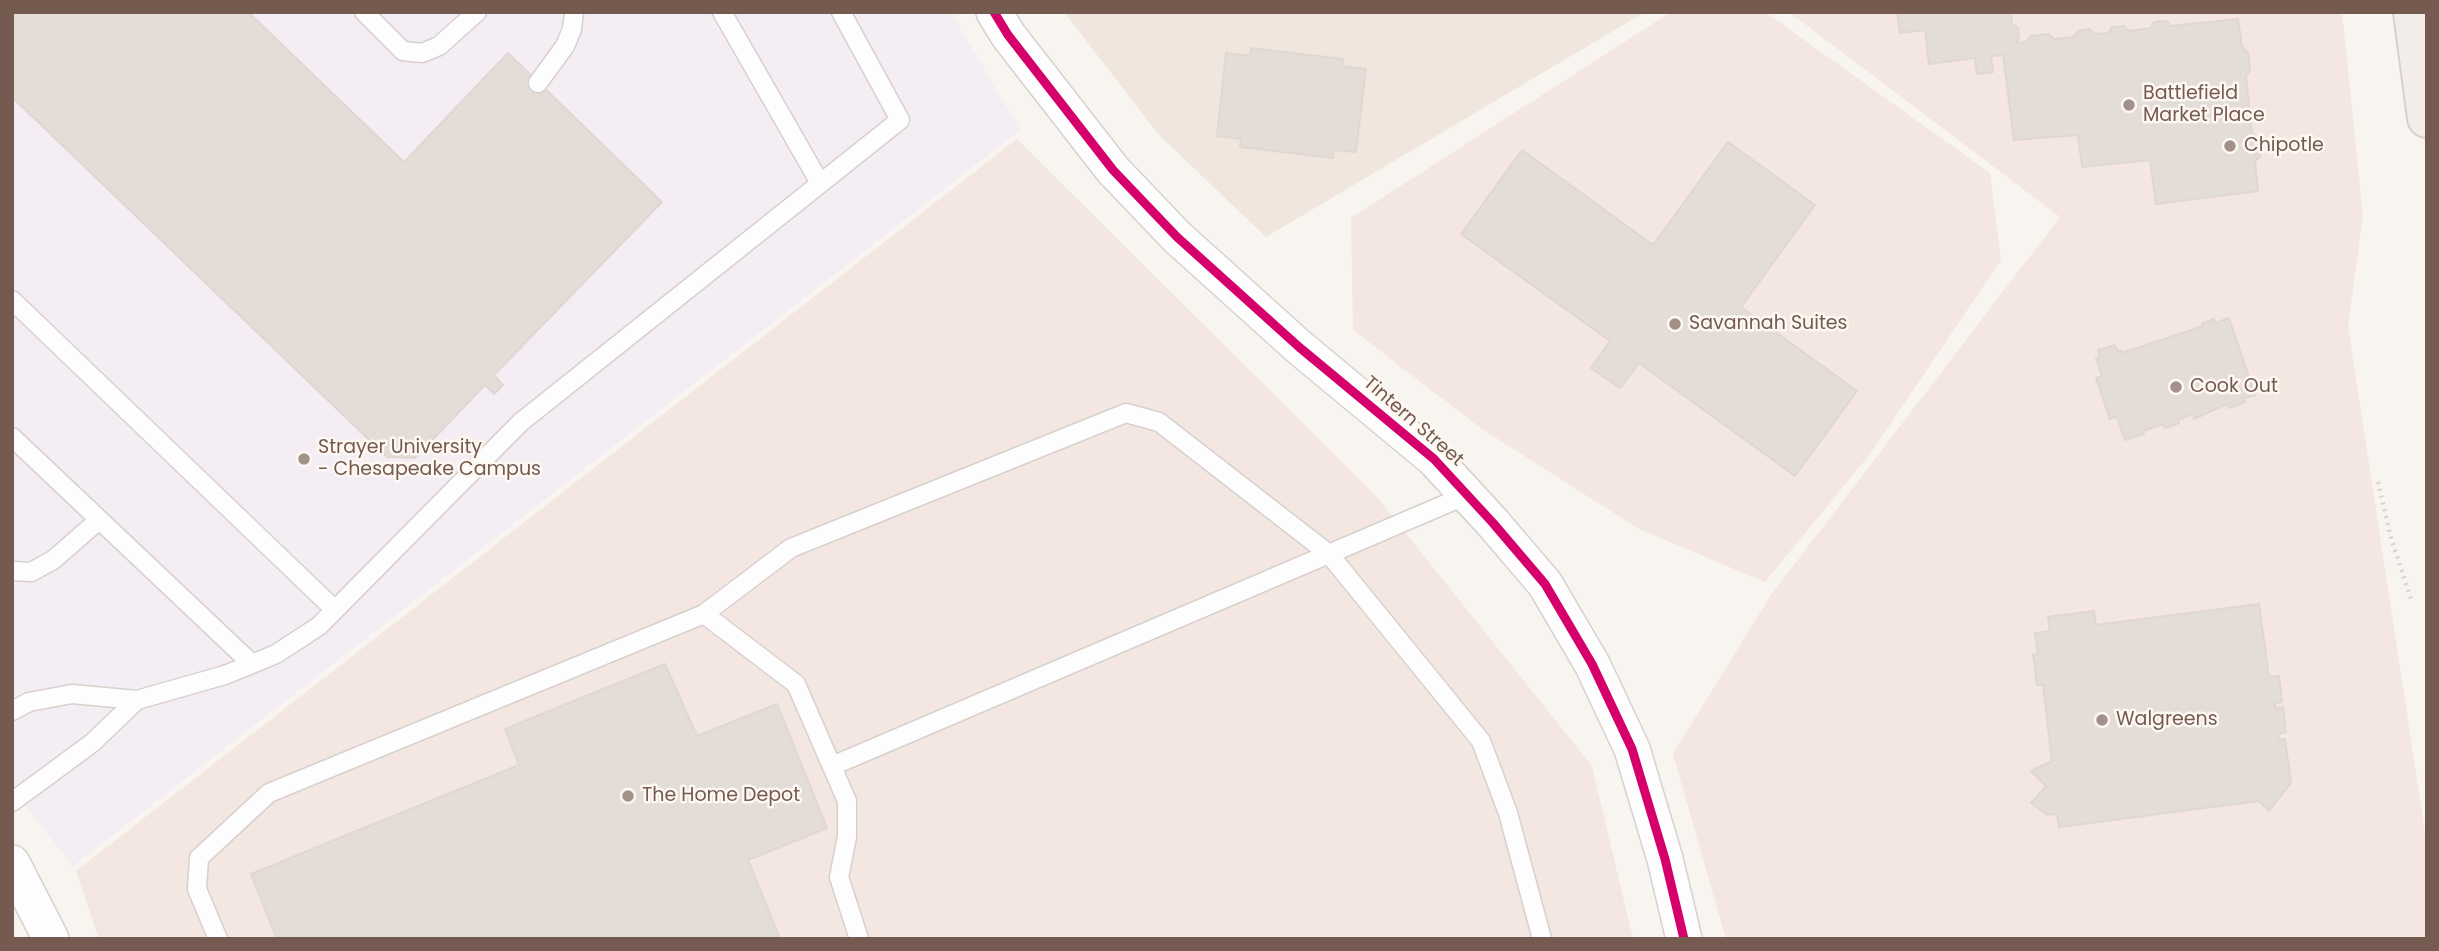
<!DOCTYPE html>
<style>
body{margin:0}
#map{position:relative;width:2439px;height:951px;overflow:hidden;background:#f8f4f0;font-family:Poppins,sans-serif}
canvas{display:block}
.frame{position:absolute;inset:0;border:14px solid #755a50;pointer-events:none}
</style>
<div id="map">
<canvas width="2439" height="951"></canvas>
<div class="frame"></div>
</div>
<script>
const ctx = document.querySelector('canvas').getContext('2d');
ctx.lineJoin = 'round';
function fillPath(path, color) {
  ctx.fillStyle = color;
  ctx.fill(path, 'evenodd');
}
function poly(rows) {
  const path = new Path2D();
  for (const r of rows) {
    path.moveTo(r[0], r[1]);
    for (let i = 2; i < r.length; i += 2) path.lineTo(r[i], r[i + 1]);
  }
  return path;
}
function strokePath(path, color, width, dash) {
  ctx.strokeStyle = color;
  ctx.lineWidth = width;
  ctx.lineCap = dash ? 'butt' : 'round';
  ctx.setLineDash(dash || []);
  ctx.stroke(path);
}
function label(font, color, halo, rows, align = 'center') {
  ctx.font = font + ' Poppins,sans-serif';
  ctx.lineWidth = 5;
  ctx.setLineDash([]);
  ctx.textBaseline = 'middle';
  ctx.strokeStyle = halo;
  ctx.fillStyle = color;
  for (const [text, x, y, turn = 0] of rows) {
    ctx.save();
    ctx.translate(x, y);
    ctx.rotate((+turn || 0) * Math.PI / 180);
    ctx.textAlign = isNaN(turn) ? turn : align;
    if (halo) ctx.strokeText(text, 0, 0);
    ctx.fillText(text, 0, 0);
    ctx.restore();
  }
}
const residential = poly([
 [1064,12,1645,12,1266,237,1159,135]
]);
const commercial = poly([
 [1671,12,1765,12,1990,173,2001,260,1870,454,1765,582,1639,529,1482,429,1353,330,1351,218],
 [1789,12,2342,12,2363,215,2348,326,2427,845,2427,939,1726,939,1673,754,1771,595,2060,217],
 [1017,139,1376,496,1592,766,1633,939,99,939,76,871]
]);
const education = poly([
 [12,12,951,12,1020,130,73,866,12,789]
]);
const building = poly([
 [12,12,248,12,404,162,508,53,662,202,494,375,503,385,494,394,485,385,415,458,387,457,12,97,12,12],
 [1897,12,2014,12,2011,14,2012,24,2018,28,2019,39,2015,43,2026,42,2031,36,2049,34,2054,39,2074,37,2078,31,2090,29,2094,34,2109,33,2112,27,2124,26,2128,31,2151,28,2154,22,2166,21,2171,26,2238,19,2242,47,2248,53,2250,70,2246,76,2252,134,2259,138,2260,157,2255,161,2258,191,2156,204,2150,160,2082,167,2078,135,2014,140,2003,55,1991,56,1993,72,1977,74,1975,58,1929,64,1925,30,1900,33,1897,12],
 [1251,48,1343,59,1342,66,1366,69,1356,152,1334,150,1333,158,1240,147,1241,139,1217,136,1226,53,1250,56,1251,48],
 [1728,142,1815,205,1741,307,1857,391,1795,476,1639,363,1620,388,1591,368,1610,341,1461,234,1522,150,1653,245,1728,142],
 [2229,318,2255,395,2244,398,2245,402,2229,408,2227,404,2194,419,2193,414,2178,420,2179,423,2165,428,2163,424,2143,431,2144,434,2125,440,2117,417,2110,419,2096,378,2102,376,2096,358,2100,357,2098,350,2115,345,2117,351,2121,350,2122,353,2203,326,2202,324,2214,319,2215,323,2229,318],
 [2259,604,2269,677,2279,676,2282,702,2275,703,2275,709,2283,707,2286,732,2278,734,2279,740,2285,739,2291,783,2269,811,2259,801,2059,827,2057,814,2047,815,2031,803,2046,786,2031,771,2052,761,2043,685,2037,685,2033,655,2038,654,2035,633,2050,631,2048,617,2094,611,2096,625,2259,604],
 [665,664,697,736,777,704,827,828,748,860,780,939,277,939,251,874,519,765,505,729,665,664]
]);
const path = poly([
 [2378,482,2391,538,2412,602]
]);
const lane = poly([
 [364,12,403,51,422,53,439,46,477,12],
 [722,12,820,183],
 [538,83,565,46,572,29,574,12],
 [12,300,335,610],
 [12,437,252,664],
 [12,571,31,572,53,560,99,520],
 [704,614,796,684,847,801,847,837,839,877,859,939],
 [137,700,225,675,252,664,276,654,319,626,521,422,900,120,841,12],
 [12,711,29,702,72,694,137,700,92,743,12,802],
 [832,766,1467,495],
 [218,939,197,889,199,858,269,793,704,614,791,548,1126,413,1159,422,1329,554,1481,741,1508,813,1542,939]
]);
const street = poly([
 [994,12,1008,35,1113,170,1177,237,1299,347,1434,459,1493,523,1545,584,1592,664,1632,749,1665,859,1684,939],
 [12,863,51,939]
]);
const primary = poly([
 [2413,12,2427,118]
]);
const cycleway = poly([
 [994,12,1008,35,1113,170,1177,237,1299,347,1434,459,1493,523,1545,584,1592,664,1632,749,1665,859,1684,939]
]);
const markers = [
 [2129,105,7,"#a39088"],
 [2230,146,7,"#a39088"],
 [1675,324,7,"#a39088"],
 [2176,387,7,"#a39088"],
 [304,459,7,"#a39088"],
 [2102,720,7,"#a39088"],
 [628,796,7,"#a39088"]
];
const poiNames = [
 ["Battlefield",2143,94],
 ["Market Place",2143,116],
 ["Chipotle",2244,146],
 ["Savannah Suites",1689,324],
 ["Cook Out",2190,387],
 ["Strayer University",318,448],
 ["- Chesapeake Campus",318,470],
 ["Walgreens",2116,720],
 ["The Home Depot",642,796]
];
const streetNames = [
 ["Tintern Street",1413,422,41]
];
fillPath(residential, '#f0e6de');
fillPath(commercial, '#f4e6e1');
fillPath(education, '#f4edf4');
fillPath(building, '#e4dcd7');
strokePath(building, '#e0d7d2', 2);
strokePath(lane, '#d7d1ce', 21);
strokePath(street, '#d7d1ce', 38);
strokePath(primary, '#d9d0cc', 42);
strokePath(path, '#dad3d0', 4.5, [2, 5]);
strokePath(lane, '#fefdfd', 18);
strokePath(street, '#fefdfd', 35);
strokePath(primary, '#f2ede8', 38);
strokePath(cycleway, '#d6006c', 9);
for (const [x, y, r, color] of markers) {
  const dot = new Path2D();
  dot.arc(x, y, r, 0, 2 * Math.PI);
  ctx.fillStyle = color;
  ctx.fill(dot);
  strokePath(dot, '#fef8f2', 2.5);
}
label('19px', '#755a50', '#fef8f2', poiNames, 'left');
label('19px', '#755a50', '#fef8f2', streetNames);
</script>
